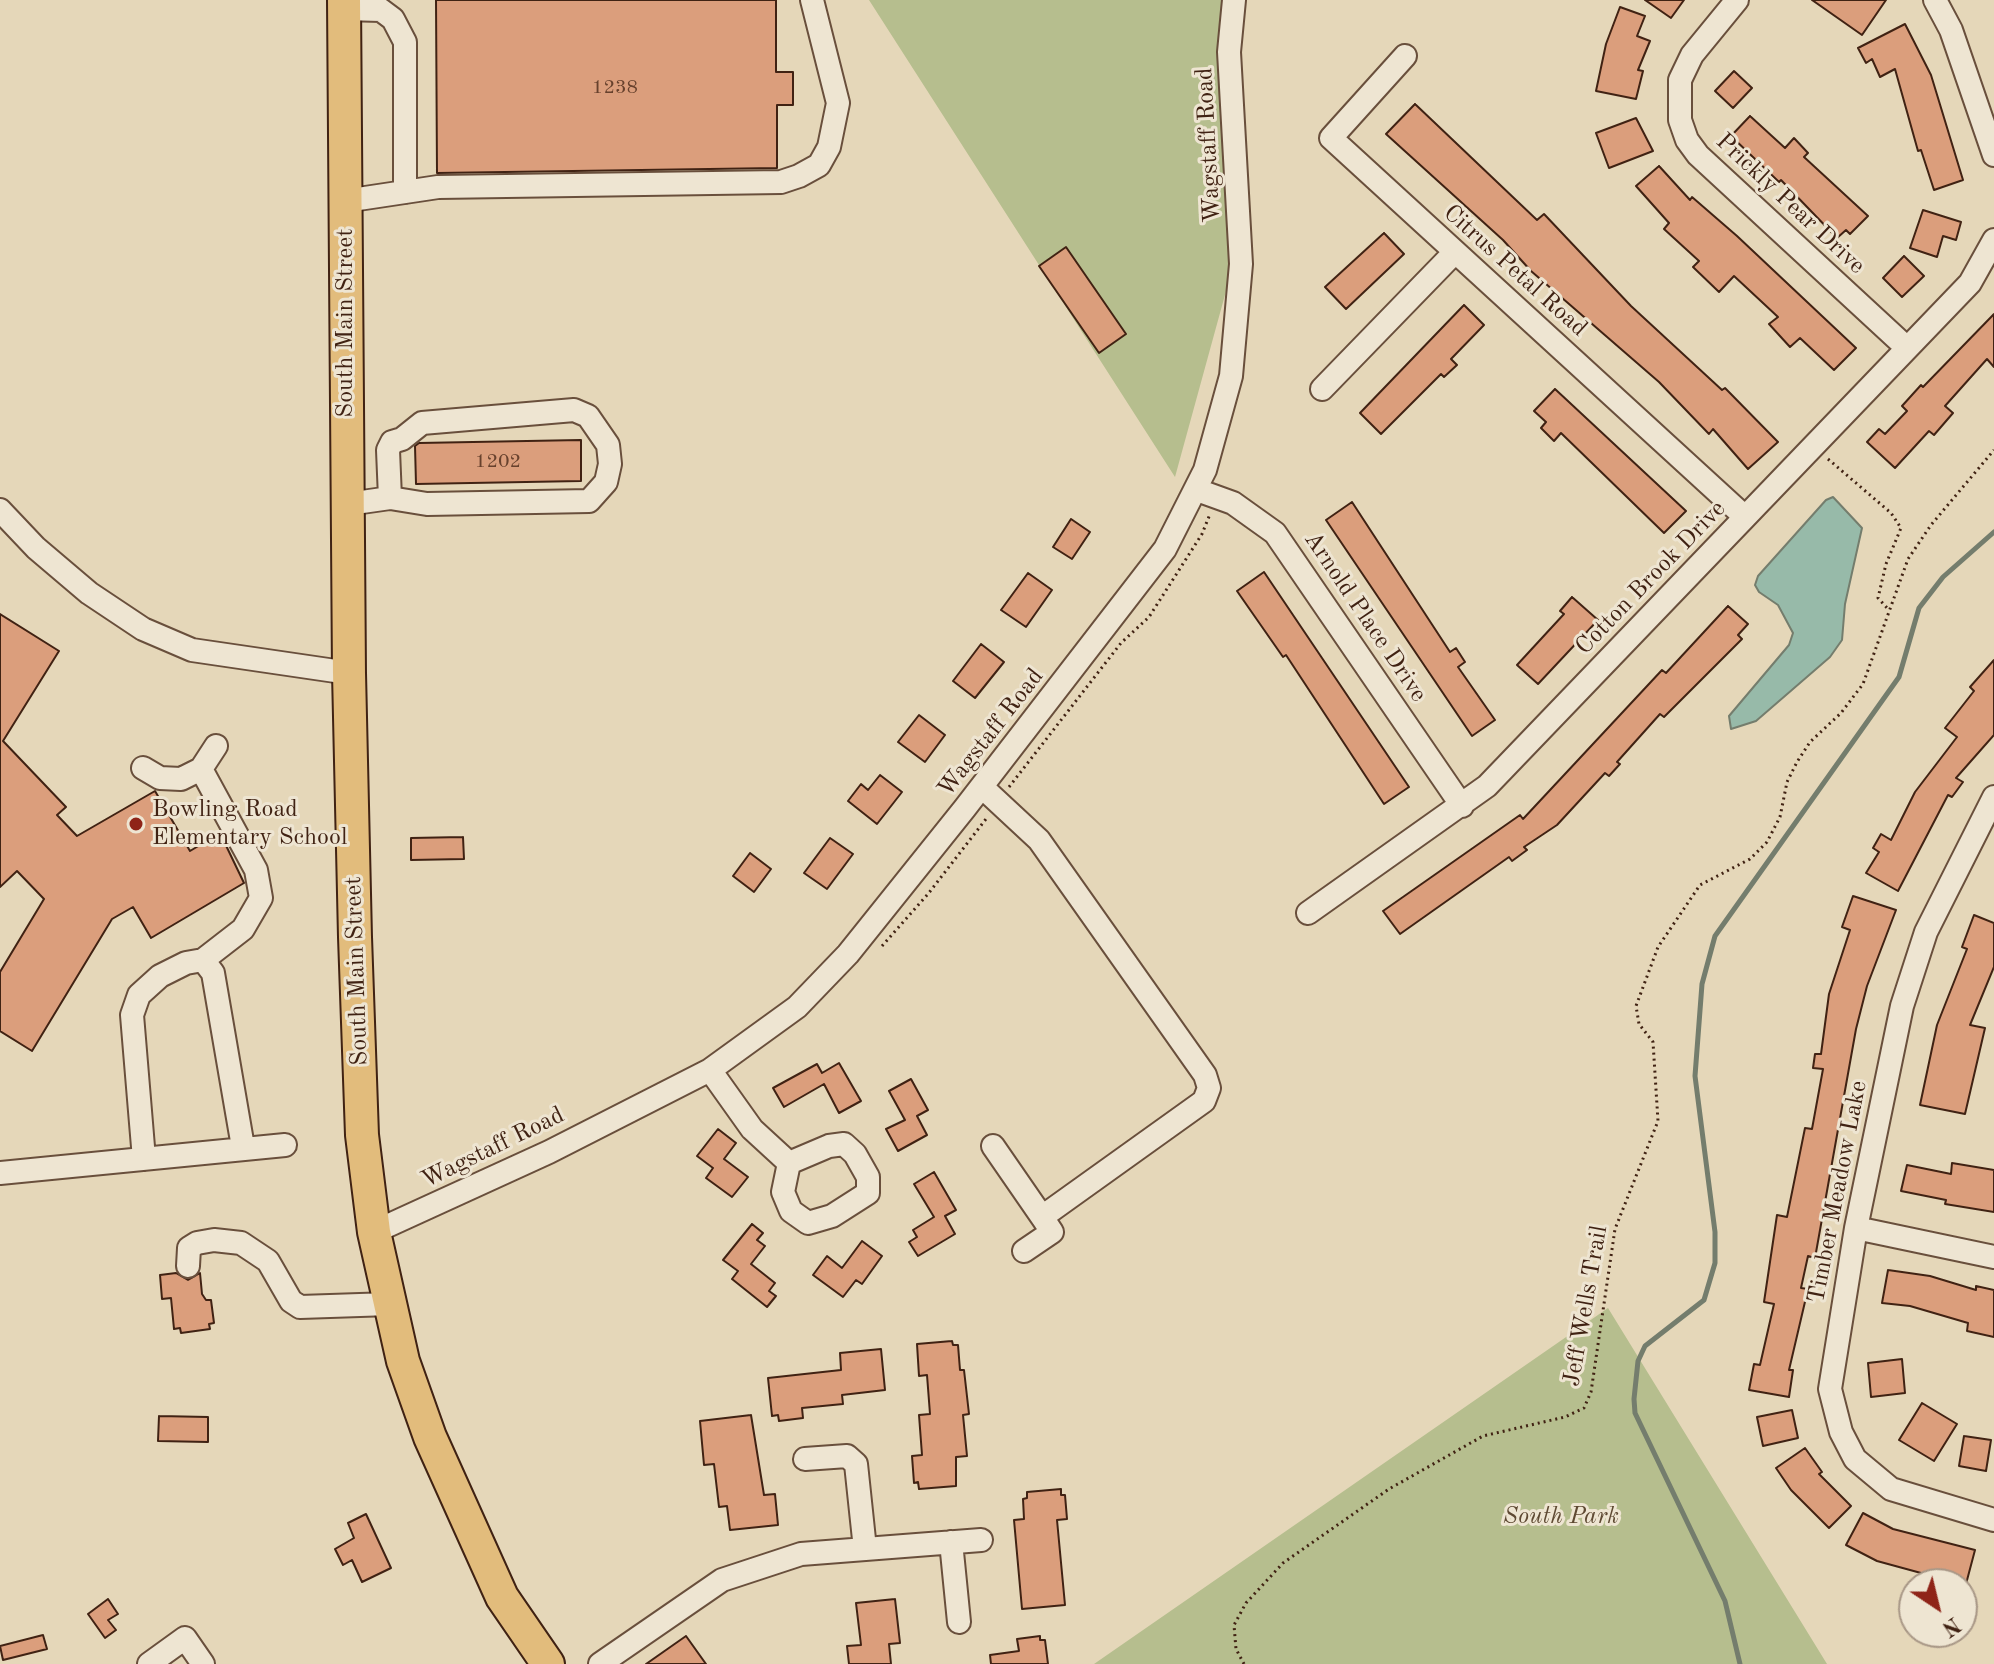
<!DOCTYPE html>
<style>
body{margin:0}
#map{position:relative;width:1994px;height:1664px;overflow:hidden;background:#e5d7b9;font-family:"Old Standard TT",serif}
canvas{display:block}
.north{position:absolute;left:1898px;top:1568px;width:80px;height:80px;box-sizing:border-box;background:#eee5d2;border:2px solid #a89786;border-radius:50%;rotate:145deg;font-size:22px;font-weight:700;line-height:32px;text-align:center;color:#402213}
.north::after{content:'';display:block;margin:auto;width:28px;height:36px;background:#8f2418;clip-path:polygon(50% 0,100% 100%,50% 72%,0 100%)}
</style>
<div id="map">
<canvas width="1994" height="1664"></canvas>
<div class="north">N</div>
</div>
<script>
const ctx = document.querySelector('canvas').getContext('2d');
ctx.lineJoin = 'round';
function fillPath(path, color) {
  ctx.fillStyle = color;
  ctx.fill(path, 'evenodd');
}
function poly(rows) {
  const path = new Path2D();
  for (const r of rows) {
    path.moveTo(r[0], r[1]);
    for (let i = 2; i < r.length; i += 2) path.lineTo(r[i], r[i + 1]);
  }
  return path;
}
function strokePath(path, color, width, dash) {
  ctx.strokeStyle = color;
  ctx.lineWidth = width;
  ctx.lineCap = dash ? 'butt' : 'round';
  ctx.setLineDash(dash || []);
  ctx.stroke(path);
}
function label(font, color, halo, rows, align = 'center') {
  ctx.font = font + ' "Old Standard TT",serif';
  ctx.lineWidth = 6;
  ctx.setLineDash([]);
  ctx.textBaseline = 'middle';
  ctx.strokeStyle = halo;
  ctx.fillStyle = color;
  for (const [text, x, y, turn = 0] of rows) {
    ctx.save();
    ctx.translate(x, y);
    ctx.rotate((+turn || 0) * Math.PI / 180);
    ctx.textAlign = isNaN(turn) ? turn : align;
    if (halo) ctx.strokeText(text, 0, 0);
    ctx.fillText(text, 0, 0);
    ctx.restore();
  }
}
const green = poly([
 [869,0,1236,0,1234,262,1175,477],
 [1608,1308,1827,1664,1094,1664]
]);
const water = poly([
 [1833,497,1862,528,1845,604,1842,640,1830,657,1756,721,1731,729,1729,716,1789,645,1793,633,1778,605,1759,592,1755,585,1758,576,1826,500,1833,497]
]);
const stream = poly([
 [1740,1664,1725,1601,1635,1413,1634,1399,1638,1361,1645,1346,1704,1300,1715,1263,1715,1232,1695,1076,1702,984,1715,936,1899,677,1919,608,1943,577,1994,532]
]);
const building = poly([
 [436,0,776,0,776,72,793,72,793,105,777,105,777,168,437,173,436,0],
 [1645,0,1684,0,1671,18,1645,0],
 [1812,0,1886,0,1862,35,1812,0],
 [1620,7,1645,16,1637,36,1650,41,1638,70,1643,71,1636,99,1596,91,1606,44,1620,7],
 [1905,24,1931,75,1963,180,1934,190,1921,150,1918,151,1895,69,1880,77,1872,59,1866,63,1858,48,1905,24],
 [1734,71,1752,88,1733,108,1715,91,1734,71],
 [1415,104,1537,220,1544,214,1631,306,1722,390,1725,388,1778,442,1748,469,1713,429,1709,434,1659,382,1531,271,1503,240,1386,134,1415,104],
 [1750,116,1785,148,1794,138,1808,153,1804,157,1868,216,1850,234,1846,230,1837,238,1781,180,1779,182,1731,136,1750,116],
 [1636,118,1653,151,1609,168,1596,133,1636,118],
 [1659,166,1690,200,1692,197,1737,236,1856,348,1834,370,1800,338,1790,347,1769,324,1778,317,1734,276,1719,292,1693,267,1699,261,1664,229,1669,223,1636,186,1659,166],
 [1923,210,1961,222,1956,240,1943,236,1937,257,1910,248,1923,210],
 [1384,233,1404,254,1346,309,1325,287,1384,233],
 [1066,247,1126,334,1099,353,1039,266,1066,247],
 [1904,256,1924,276,1902,297,1883,278,1904,256],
 [1464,305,1484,325,1451,359,1457,365,1444,377,1441,374,1381,434,1360,413,1464,305],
 [1994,314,1994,367,1987,359,1945,406,1953,413,1934,435,1929,431,1895,468,1867,442,1879,429,1885,434,1907,411,1902,406,1921,385,1923,387,1994,314],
 [1555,389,1686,511,1664,533,1561,433,1554,441,1541,428,1546,422,1534,411,1555,389],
 [581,440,581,481,416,484,415,446,419,443,581,440],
 [1352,502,1450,652,1456,648,1465,662,1458,667,1495,720,1472,736,1326,520,1352,502],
 [1071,519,1090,532,1072,559,1053,547,1071,519],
 [1264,572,1409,787,1384,804,1286,655,1283,657,1237,591,1264,572],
 [1028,573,1052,590,1026,627,1001,610,1028,573],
 [1572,597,1598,620,1538,684,1517,665,1564,614,1560,611,1572,597],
 [1728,606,1748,624,1738,635,1742,639,1664,717,1660,714,1617,762,1620,764,1609,776,1605,773,1557,825,1524,847,1527,850,1512,861,1509,857,1400,934,1383,911,1520,815,1523,819,1662,670,1666,673,1728,606],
 [0,614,59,651,3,741,66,807,57,815,77,836,155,791,190,851,220,833,244,883,151,938,133,907,112,919,32,1051,0,1031,0,972,44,899,17,871,0,887,0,614],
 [981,644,1004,662,975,698,953,681,981,644],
 [1994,660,1994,735,1956,778,1963,782,1952,797,1948,795,1898,891,1866,873,1879,852,1873,848,1881,834,1891,840,1915,792,1957,737,1945,728,1974,691,1970,687,1994,660],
 [919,715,945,735,925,762,898,742,919,715],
 [880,775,902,792,877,824,848,801,861,784,868,790,880,775],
 [463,837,464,859,411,860,411,838,463,837],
 [830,838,853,854,827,889,804,873,830,838],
 [750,853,771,869,754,892,733,876,750,853],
 [1853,896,1896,910,1867,986,1856,1029,1815,1258,1808,1256,1801,1288,1808,1289,1789,1370,1793,1370,1789,1397,1749,1390,1754,1364,1760,1365,1774,1304,1764,1302,1777,1215,1787,1217,1805,1128,1812,1129,1823,1069,1813,1068,1815,1054,1821,1054,1829,994,1850,930,1842,927,1853,896],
 [1974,915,1994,923,1994,967,1970,1025,1985,1028,1965,1114,1920,1105,1937,1025,1967,949,1962,947,1974,915],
 [839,1063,861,1101,839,1113,824,1084,784,1107,773,1088,817,1064,822,1073,839,1063],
 [911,1079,928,1110,917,1116,927,1135,898,1151,886,1129,905,1120,889,1091,911,1079],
 [718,1129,736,1143,724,1159,748,1177,732,1197,706,1178,713,1168,697,1156,718,1129],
 [1952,1163,1994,1170,1994,1212,1945,1204,1946,1200,1901,1191,1907,1165,1951,1174,1952,1163],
 [934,1172,956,1210,945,1216,955,1234,918,1256,909,1242,917,1237,913,1230,934,1217,914,1184,934,1172],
 [752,1224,763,1233,757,1240,765,1246,751,1264,775,1283,769,1291,776,1296,767,1307,732,1279,738,1271,723,1260,752,1224],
 [862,1241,882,1256,862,1284,856,1280,843,1297,813,1275,827,1256,842,1268,862,1241],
 [1888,1270,1930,1276,1976,1290,1976,1286,1994,1290,1994,1337,1967,1331,1968,1323,1910,1306,1882,1303,1888,1270],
 [176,1273,188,1280,200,1273,202,1294,206,1300,211,1300,214,1323,209,1324,210,1329,181,1333,180,1328,174,1329,171,1298,162,1299,160,1275,176,1273],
 [952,1341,953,1345,958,1345,960,1370,964,1370,969,1414,963,1415,967,1456,956,1457,956,1486,919,1489,918,1482,914,1483,912,1456,922,1455,919,1415,930,1414,927,1375,919,1376,917,1344,952,1341],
 [881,1349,885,1390,842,1395,843,1404,802,1408,803,1418,779,1421,778,1415,772,1416,768,1378,841,1370,840,1353,881,1349],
 [1902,1359,1905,1393,1871,1397,1868,1363,1902,1359],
 [1922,1403,1957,1424,1934,1461,1899,1440,1922,1403],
 [1792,1410,1798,1438,1763,1446,1757,1417,1792,1410],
 [751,1415,764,1495,775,1494,778,1525,730,1530,727,1506,719,1507,714,1464,704,1465,700,1421,751,1415],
 [159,1416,208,1417,208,1442,158,1441,159,1416],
 [1964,1436,1991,1440,1986,1471,1959,1466,1964,1436],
 [1805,1448,1822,1472,1819,1474,1851,1506,1829,1528,1791,1490,1776,1468,1805,1448],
 [1061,1489,1061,1495,1065,1495,1067,1519,1057,1520,1065,1605,1022,1609,1014,1520,1024,1519,1023,1499,1027,1498,1027,1492,1061,1489],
 [1863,1513,1893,1529,1975,1550,1966,1584,1930,1584,1932,1576,1877,1561,1846,1545,1863,1513],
 [366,1514,391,1568,362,1582,352,1560,343,1565,335,1549,354,1538,348,1523,366,1514],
 [108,1599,118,1614,108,1620,116,1630,105,1638,88,1614,108,1599],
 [895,1599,900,1643,889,1644,891,1664,849,1664,847,1646,861,1645,856,1603,895,1599],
 [43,1635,47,1649,3,1660,0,1646,43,1635],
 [686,1636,706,1664,646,1664,686,1636],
 [1040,1636,1040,1640,1045,1640,1048,1664,991,1664,990,1655,1019,1651,1017,1639,1040,1636]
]);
const path = poly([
 [1828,459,1891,513,1901,528,1886,564,1878,598,1889,610],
 [1009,787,1121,643,1149,617,1202,534,1210,514],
 [882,946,928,894,986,819],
 [1244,1664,1236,1649,1234,1625,1246,1603,1283,1563,1389,1489,1483,1436,1565,1417,1584,1408,1591,1392,1615,1229,1658,1121,1653,1042,1639,1024,1636,1006,1658,947,1700,885,1750,859,1767,842,1780,817,1787,782,1797,762,1810,742,1841,713,1863,684,1908,559,1931,525,1994,450]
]);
const minor = poly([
 [1737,0,1692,55,1680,80,1680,120,1687,140,1698,155,1907,348],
 [1935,0,1951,30,1994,155],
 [344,9,381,10,393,19,405,42,405,192],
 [1405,56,1331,138,1745,517],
 [345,201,438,187,781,182,799,176,819,165,829,147,838,103,812,0],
 [1322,389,1455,252],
 [1197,490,1233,503,1275,533,1462,806],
 [348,504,390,498,427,504,589,501,606,482,610,464,608,445,588,416,574,410,422,423,402,439,392,442,388,450,390,498],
 [0,510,36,548,89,593,143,629,192,650,349,673],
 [143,768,160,778,181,779,201,769],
 [982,787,1039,840,1205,1075,1209,1088,1204,1101,1042,1217,993,1146],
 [1994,797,1926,932,1902,1006,1856,1228,1830,1389,1841,1432,1855,1459,1891,1489,1994,1520],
 [1308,913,1487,786,1970,283,1994,240],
 [203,960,243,929,261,898,256,870,201,769,216,746],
 [710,1070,752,1129,789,1163,783,1192,791,1211,808,1223,832,1216,868,1193,868,1177,855,1154,844,1144,829,1146,789,1163],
 [144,1159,132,1015,139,995,160,976,186,963,203,960,213,973,243,1147],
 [0,1173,285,1145],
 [1856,1228,1994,1257],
 [374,1232,549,1152,710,1070,797,1007,848,954,965,808,1165,549,1205,470,1231,376,1241,264,1229,52,1234,0],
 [1024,1251,1052,1232,1042,1217],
 [188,1266,189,1248,197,1243,214,1240,241,1243,268,1261,291,1301,300,1307,390,1304],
 [805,1459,847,1456,856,1464,865,1549],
 [951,1542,959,1622],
 [149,1664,185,1638,203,1664],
 [600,1664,722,1580,801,1554,981,1540]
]);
const highway = poly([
 [344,0,349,673,355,937,362,1135,374,1232,403,1361,430,1437,502,1597,548,1664]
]);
const markers = [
 [136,824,8,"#8f2418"]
];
const numberNames = [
 ["1238",615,88],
 ["1202",498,462]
];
const streetNames = [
 ["Wagstaff Road",1209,145,-93],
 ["Prickly Pear Drive",1790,204,43],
 ["Citrus Petal Road",1515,271,42],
 ["South Main Street",346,323,-90],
 ["Cotton Brook Drive",1651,578,-46],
 ["Arnold Place Drive",1365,617,56],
 ["Wagstaff Road",991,733,-52],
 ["South Main Street",357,971,-92],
 ["Wagstaff Road",493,1148,-26],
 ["Timber Meadow Lake",1838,1192,-79],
 ["Jeff Wells Trail",1586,1306,-80]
];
const poiNames = [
 ["Bowling Road",152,810],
 ["Elementary School",152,838]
];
const parkNames = [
 ["South Park",1561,1517]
];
fillPath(green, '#b6be8e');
fillPath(water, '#97baa9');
strokePath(water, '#747d6d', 2);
strokePath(stream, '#747d6d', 5);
fillPath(building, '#db9e7c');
strokePath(building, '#402213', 2);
strokePath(minor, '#694f3c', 26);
strokePath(highway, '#402213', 36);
strokePath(path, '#402213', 3, [2, 4]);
strokePath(minor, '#eee5d2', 22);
strokePath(highway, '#e2bc7c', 32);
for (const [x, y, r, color] of markers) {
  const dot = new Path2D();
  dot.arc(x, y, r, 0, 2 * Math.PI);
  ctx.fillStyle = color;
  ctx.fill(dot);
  strokePath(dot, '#eee5d2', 3);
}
label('20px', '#67412d', null, numberNames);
label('24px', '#402213', '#eee5d2', streetNames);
label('24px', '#402213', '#eee5d2', poiNames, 'left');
label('italic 24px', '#5e4932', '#eee5d2', parkNames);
</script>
